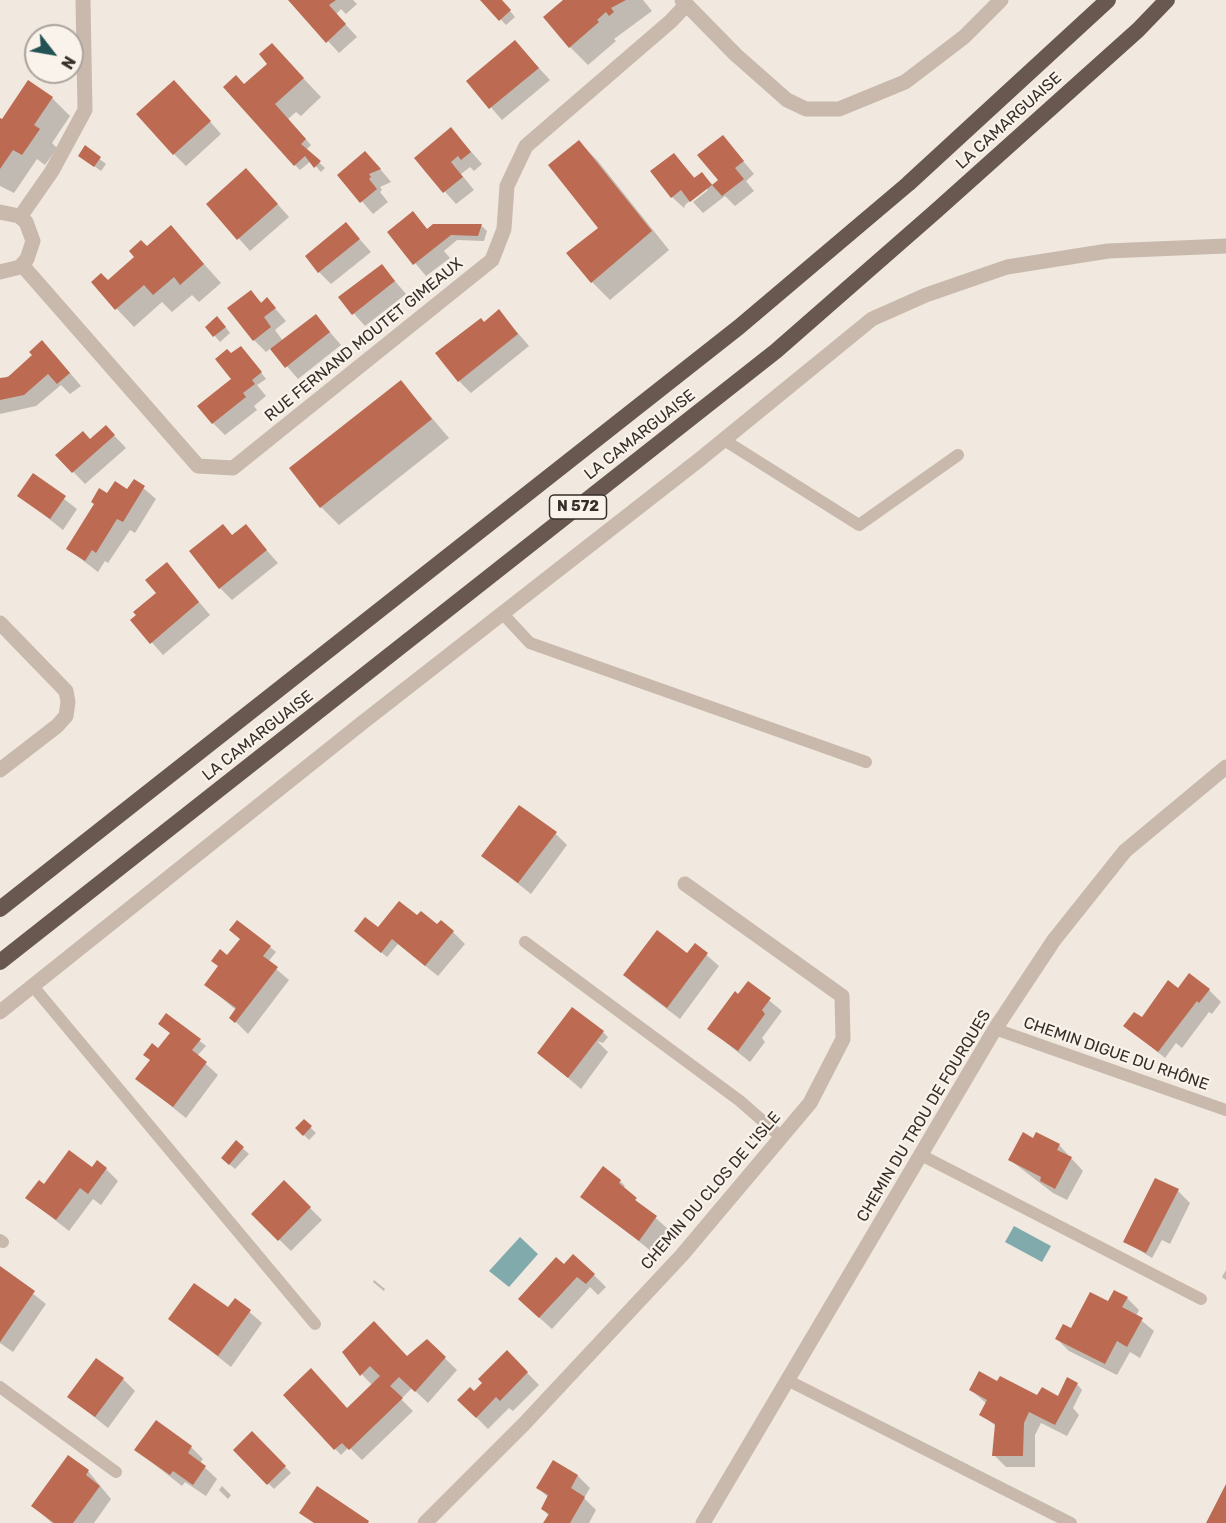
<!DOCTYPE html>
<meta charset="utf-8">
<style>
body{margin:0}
#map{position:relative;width:1226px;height:1523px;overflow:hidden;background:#f1e9df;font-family:Rubik,sans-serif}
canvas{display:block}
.north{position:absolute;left:24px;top:24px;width:60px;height:60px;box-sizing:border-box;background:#f9f3eb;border:2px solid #aba49e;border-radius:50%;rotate:121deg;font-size:16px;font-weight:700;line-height:24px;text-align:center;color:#372e2a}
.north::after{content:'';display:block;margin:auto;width:21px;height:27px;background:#235255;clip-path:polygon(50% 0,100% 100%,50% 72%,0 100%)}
</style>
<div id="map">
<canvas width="1226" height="1523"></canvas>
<div class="north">N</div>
</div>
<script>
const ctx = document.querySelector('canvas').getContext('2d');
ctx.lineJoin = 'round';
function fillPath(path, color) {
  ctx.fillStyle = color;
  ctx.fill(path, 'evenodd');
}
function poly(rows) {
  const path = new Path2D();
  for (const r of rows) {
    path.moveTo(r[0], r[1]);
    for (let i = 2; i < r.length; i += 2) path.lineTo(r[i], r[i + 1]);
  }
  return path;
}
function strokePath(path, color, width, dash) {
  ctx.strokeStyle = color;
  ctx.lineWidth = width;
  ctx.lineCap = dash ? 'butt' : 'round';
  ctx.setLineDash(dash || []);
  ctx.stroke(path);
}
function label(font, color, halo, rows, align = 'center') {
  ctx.font = font + ' Rubik,sans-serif';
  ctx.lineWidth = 4.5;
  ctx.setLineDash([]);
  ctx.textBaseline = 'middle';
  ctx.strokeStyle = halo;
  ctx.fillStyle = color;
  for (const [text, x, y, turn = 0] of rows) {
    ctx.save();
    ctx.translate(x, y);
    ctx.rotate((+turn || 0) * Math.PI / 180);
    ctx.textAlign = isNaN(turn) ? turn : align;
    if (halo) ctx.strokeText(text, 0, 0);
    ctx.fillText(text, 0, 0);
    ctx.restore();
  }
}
const water = poly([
 [1014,1226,1051,1246,1042,1262,1005,1242],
 [520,1237,538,1254,509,1287,489,1271]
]);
const shadow = poly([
 [290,0,353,0,357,4,346,14,341,9,336,14,357,37,339,53],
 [482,0,501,0,515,17,506,25],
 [568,0,643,0,652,11,614,39,616,41,588,65,570,47],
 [515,42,550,80,502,120,468,81],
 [272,45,321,97,301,116,296,112,288,119,311,145,306,150,325,168,321,172,311,161,300,170,295,165,245,85,269,64],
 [186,94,221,134,186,166,174,154],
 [52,98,70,116,52,143,57,148,45,165,37,159,14,193,0,186,0,120],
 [451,129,482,164,474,171,470,167,461,174,474,190,456,204,416,159],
 [723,137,754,174,746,181,754,191,735,206,725,196,703,213,693,202,708,190,706,188,685,205,684,208,672,197,674,155,696,179,702,174,714,186,720,181],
 [579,142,597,160,669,250,610,300,592,282,600,228],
 [85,148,106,164,101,171,80,156],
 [376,164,391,182,380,187,382,190,380,192,388,202,373,214,339,175],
 [258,182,289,217,250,251,208,204],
 [413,213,428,230,434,226,482,226,487,231,484,241,457,240,444,251,450,258,426,276,389,232],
 [346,224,371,252,331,284,319,272],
 [171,227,221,283,199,302,192,295,172,312,162,302,134,327,117,309,108,282],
 [382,266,406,294,365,326,340,298],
 [251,292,262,303,267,299,286,321,275,330,283,341,316,316,341,345,298,379,271,348,266,352,254,340],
 [499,311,529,346,471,393,459,381,484,323],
 [223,324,230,333,220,342,207,327],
 [246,353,266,379,257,385,266,396,254,406,257,410,225,435,213,423,233,379,231,355],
 [54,354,81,386,70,394,61,385,36,406,0,414,0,380],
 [401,382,449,438,339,525,321,507],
 [106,427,126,448,85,484,57,455,91,441],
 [33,475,77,509,63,530,19,495],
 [135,481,156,499,135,533,130,530,108,563,105,561,98,572,68,549,107,495,128,491],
 [245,526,278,563,232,600,220,588,233,536],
 [167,564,210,615,163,655,132,620,158,593],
 [556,834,567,845,531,894,483,856],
 [423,922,453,932,465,944,438,976,398,944,387,957,362,936,385,935],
 [695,945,719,966,680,1019,630,981,688,955],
 [270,947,276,952,268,962,289,980,248,1034,231,1017,236,1010,206,985,227,957],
 [748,983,782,1011,762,1038,765,1042,750,1062,709,1029],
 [1179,990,1209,990,1221,1002,1212,1014,1209,1012,1182,1048,1176,1043,1165,1058,1125,1025,1142,1019],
 [167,1015,206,1046,197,1056,218,1075,186,1118,137,1079,171,1034,160,1024],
 [603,1032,608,1037,603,1043,597,1041,608,1052,581,1089,539,1053],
 [304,1121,316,1133,309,1140,297,1128],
 [1032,1139,1059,1145,1083,1171,1067,1200,1053,1193,1010,1160],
 [236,1142,249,1154,235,1169,228,1163],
 [93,1169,106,1169,118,1181,101,1205,93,1199,69,1231,27,1198,45,1186],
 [1156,1180,1178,1191,1190,1203,1170,1244,1162,1240,1152,1258,1124,1241],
 [620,1181,625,1186,623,1189,668,1229,651,1251,594,1206],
 [284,1182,322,1220,291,1251,253,1214],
 [564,1266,594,1275,606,1287,598,1295,590,1287,552,1329,532,1311],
 [0,1268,46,1304,13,1352,0,1343],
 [1226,1270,1226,1280,1222,1277],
 [374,1280,385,1289,384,1291,373,1282],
 [1127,1298,1139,1310,1136,1316,1154,1331,1140,1358,1130,1352,1117,1375,1069,1351,1057,1339,1109,1303],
 [236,1300,262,1323,231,1367,170,1319,228,1309],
 [427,1341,457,1370,428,1403,412,1388,401,1399,413,1411,362,1460,349,1447,341,1455,285,1395,348,1409,373,1386,351,1363,408,1358],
 [507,1352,539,1385,513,1411,509,1408,488,1429,459,1400,474,1393],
 [123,1379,135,1391,108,1428,69,1397],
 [998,1383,1036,1397,1064,1401,1077,1384,1082,1390,1073,1408,1079,1415,1067,1436,1041,1423,1035,1435,1035,1467,1006,1467,994,1455,996,1426,981,1415,987,1404,971,1390],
 [252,1433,291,1473,274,1489,235,1450],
 [191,1447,203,1459,200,1463,217,1479,206,1496,185,1482,182,1486,136,1450],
 [69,1457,88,1471,111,1499,94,1523,52,1523,33,1506],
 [553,1462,578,1476,590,1488,584,1498,596,1510,589,1523,544,1523,548,1515,543,1509,549,1498,538,1488],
 [222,1486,231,1495,228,1499,219,1490]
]);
const building = poly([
 [288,0,336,0,329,5,346,24,326,43],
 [480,0,502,0,511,10,499,21],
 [563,0,626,0,611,8,614,12,609,16,606,12,597,20,599,22,569,48,543,17],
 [515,40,539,68,489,109,466,81],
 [272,43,304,78,275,104,306,139,301,144,321,161,314,168,305,156,294,166,223,87,236,75,244,84,267,64,259,54],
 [28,80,53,97,34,125,40,129,22,155,13,150,0,169,0,118,2,119],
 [174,80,211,121,173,155,136,114],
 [451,127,471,152,461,160,458,156,451,162,463,177,443,193,414,158],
 [723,135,744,161,735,168,744,179,722,196,712,185,718,180,697,155],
 [579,140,652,231,591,283,566,253,598,228,548,165],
 [85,145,101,157,94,167,78,156],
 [365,151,381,169,369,174,371,177,369,179,377,189,360,203,337,175],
 [674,153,694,178,702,172,712,185,690,202,681,190,671,198,650,171],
 [246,168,278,204,237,240,206,204],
 [413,211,427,229,433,224,482,224,478,236,451,235,413,265,387,232],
 [346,222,360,239,318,273,305,256],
 [171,225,204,264,180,285,174,277,153,295,144,285,115,310,91,282,101,273,108,280,134,257,129,251,141,240,147,246],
 [382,264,395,281,352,315,338,297],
 [251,290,261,303,267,297,276,308,264,317,271,327,253,341,227,308],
 [499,309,518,334,458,382,435,353,481,318,484,322],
 [316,314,330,332,285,368,270,349],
 [217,316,226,327,213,337,205,327],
 [42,340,70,373,57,384,48,374,24,395,0,400,0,378,8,377,32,355,29,352],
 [241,346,262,372,252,380,255,384,243,393,246,397,212,424,197,406,231,379,215,359,227,349,231,353],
 [401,380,432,419,320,508,289,468],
 [106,425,115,435,72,473,55,455,83,431,90,439],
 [33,473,66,496,50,519,17,496],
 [134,479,145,486,123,522,117,519,96,553,92,550,85,561,66,549,94,504,91,502,99,488,107,493,115,481,127,489],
 [223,524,232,535,246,524,267,550,219,589,189,551],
 [167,562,199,602,150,644,130,620,136,615,133,612,156,593,145,580],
 [519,805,557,832,518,883,481,856],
 [399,901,417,915,421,911,437,924,441,920,454,931,425,966,392,939,381,953,354,931,365,917,378,927],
 [237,920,271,946,263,956,278,967,235,1023,229,1018,236,1008,204,985,218,966,211,961,220,949,227,955,240,939,229,930],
 [657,930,687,953,695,943,708,953,667,1008,623,975],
 [1189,973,1210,989,1199,1003,1197,1001,1158,1052,1123,1026,1134,1012,1142,1017,1168,980,1178,988],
 [748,981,771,998,762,1010,765,1014,738,1051,707,1029,735,991,738,994],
 [572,1007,604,1031,568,1078,537,1053],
 [166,1013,201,1039,192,1050,207,1062,173,1107,135,1079,150,1060,143,1055,152,1043,158,1048,170,1033,158,1024],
 [304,1119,312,1126,303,1136,295,1128],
 [1023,1132,1033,1138,1036,1132,1060,1144,1057,1150,1072,1157,1055,1189,1040,1181,1041,1177,1008,1160],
 [236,1140,244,1147,229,1165,221,1158],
 [69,1150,92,1167,97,1160,107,1168,88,1194,80,1188,56,1220,25,1198,39,1180,44,1184],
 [603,1166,621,1180,619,1183,637,1198,635,1200,657,1216,639,1241,580,1197],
 [1155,1178,1179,1189,1146,1253,1123,1242],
 [284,1180,311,1207,278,1241,251,1214],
 [573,1254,595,1274,586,1284,577,1277,539,1318,518,1299,556,1257,564,1264],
 [0,1266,35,1291,0,1342],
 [194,1283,228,1307,235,1298,251,1310,218,1356,168,1319],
 [1114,1290,1128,1297,1122,1307,1143,1318,1127,1347,1117,1341,1105,1364,1055,1339,1063,1324,1071,1328,1090,1292,1108,1301],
 [374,1321,407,1356,427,1339,446,1357,415,1392,399,1377,390,1386,403,1398,349,1450,342,1443,334,1450,283,1395,311,1368,347,1408,380,1376,370,1366,360,1376,342,1352],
 [507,1350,528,1372,500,1401,496,1397,476,1418,457,1400,470,1387,474,1391,482,1383,478,1379],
 [96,1358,124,1378,95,1417,67,1397],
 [979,1371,997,1381,1000,1376,1037,1395,1042,1387,1058,1396,1067,1377,1078,1383,1055,1425,1029,1412,1024,1423,1023,1456,992,1456,995,1424,979,1415,987,1400,969,1390],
 [156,1420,192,1446,188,1453,206,1466,193,1485,173,1471,170,1475,134,1450],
 [252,1431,286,1466,267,1485,233,1450],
 [68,1455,89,1470,86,1475,100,1486,73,1523,54,1523,31,1506],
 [553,1460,578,1475,571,1488,585,1497,570,1523,543,1523,549,1514,541,1509,548,1495,536,1488],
 [1226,1484,1226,1523,1206,1523],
 [317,1486,369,1521,368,1523,314,1523,299,1513]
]);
const service = poly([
 [724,440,859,525,958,455],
 [502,613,530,643,866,762],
 [525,942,740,1101,781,1137],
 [32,985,315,1324],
 [995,1029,1226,1110],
 [921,1155,1201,1299],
 [0,1240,3,1242],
 [789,1381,1071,1523],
 [0,1387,116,1472]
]);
const minor = poly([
 [682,0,736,55,787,100,806,109,839,109,905,82,964,37,1001,0],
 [0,212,19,216,26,222,33,241,27,259,20,267,0,272],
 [20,217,52,171,85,110,83,0],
 [22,265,198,466,233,468,492,260,504,229,507,186,526,146,671,21,686,5],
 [0,623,66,691,68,702,66,716,57,726,0,770],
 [425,1523,524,1424,682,1255,810,1103,843,1039,842,996,685,884],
 [703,1523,995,1029,1054,940,1125,851,1226,767]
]);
const tertiary = poly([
 [0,1012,362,723,699,460,872,319,926,295,1007,267,1108,251,1226,246]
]);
const trunk = poly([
 [0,909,739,327,908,184,1108,0],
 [0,962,776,351,936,211,1138,30,1167,0]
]);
const shields = [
 [578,507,57]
];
const shieldNames = [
 ["N 572",578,507]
];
const streetNames = [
 ["LA CAMARGUAISE",1009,121,-42],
 ["RUE FERNAND MOUTET GIMEAUX",364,340,-39],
 ["LA CAMARGUAISE",640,435,-38],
 ["LA CAMARGUAISE",258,736,-38],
 ["CHEMIN DIGUE DU RHÔNE",1116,1054,19],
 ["CHEMIN DU TROU DE FOURQUES",924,1116,-59],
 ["CHEMIN DU CLOS DE L'ISLE",711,1191,-49]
];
fillPath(water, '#80aaac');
fillPath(shadow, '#0003');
fillPath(building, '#bc6b52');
strokePath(service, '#c8b9ac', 12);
strokePath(minor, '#c8b9ac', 15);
strokePath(tertiary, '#c8b9ac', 15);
strokePath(trunk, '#685850', 16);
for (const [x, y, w] of shields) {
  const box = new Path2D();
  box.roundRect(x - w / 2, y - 12, w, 24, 4.5);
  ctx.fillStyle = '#f9f3eb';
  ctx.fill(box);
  strokePath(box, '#372e2a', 1.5);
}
label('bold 15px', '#372e2a', null, shieldNames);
label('16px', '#372e2a', '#f9f3eb', streetNames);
</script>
